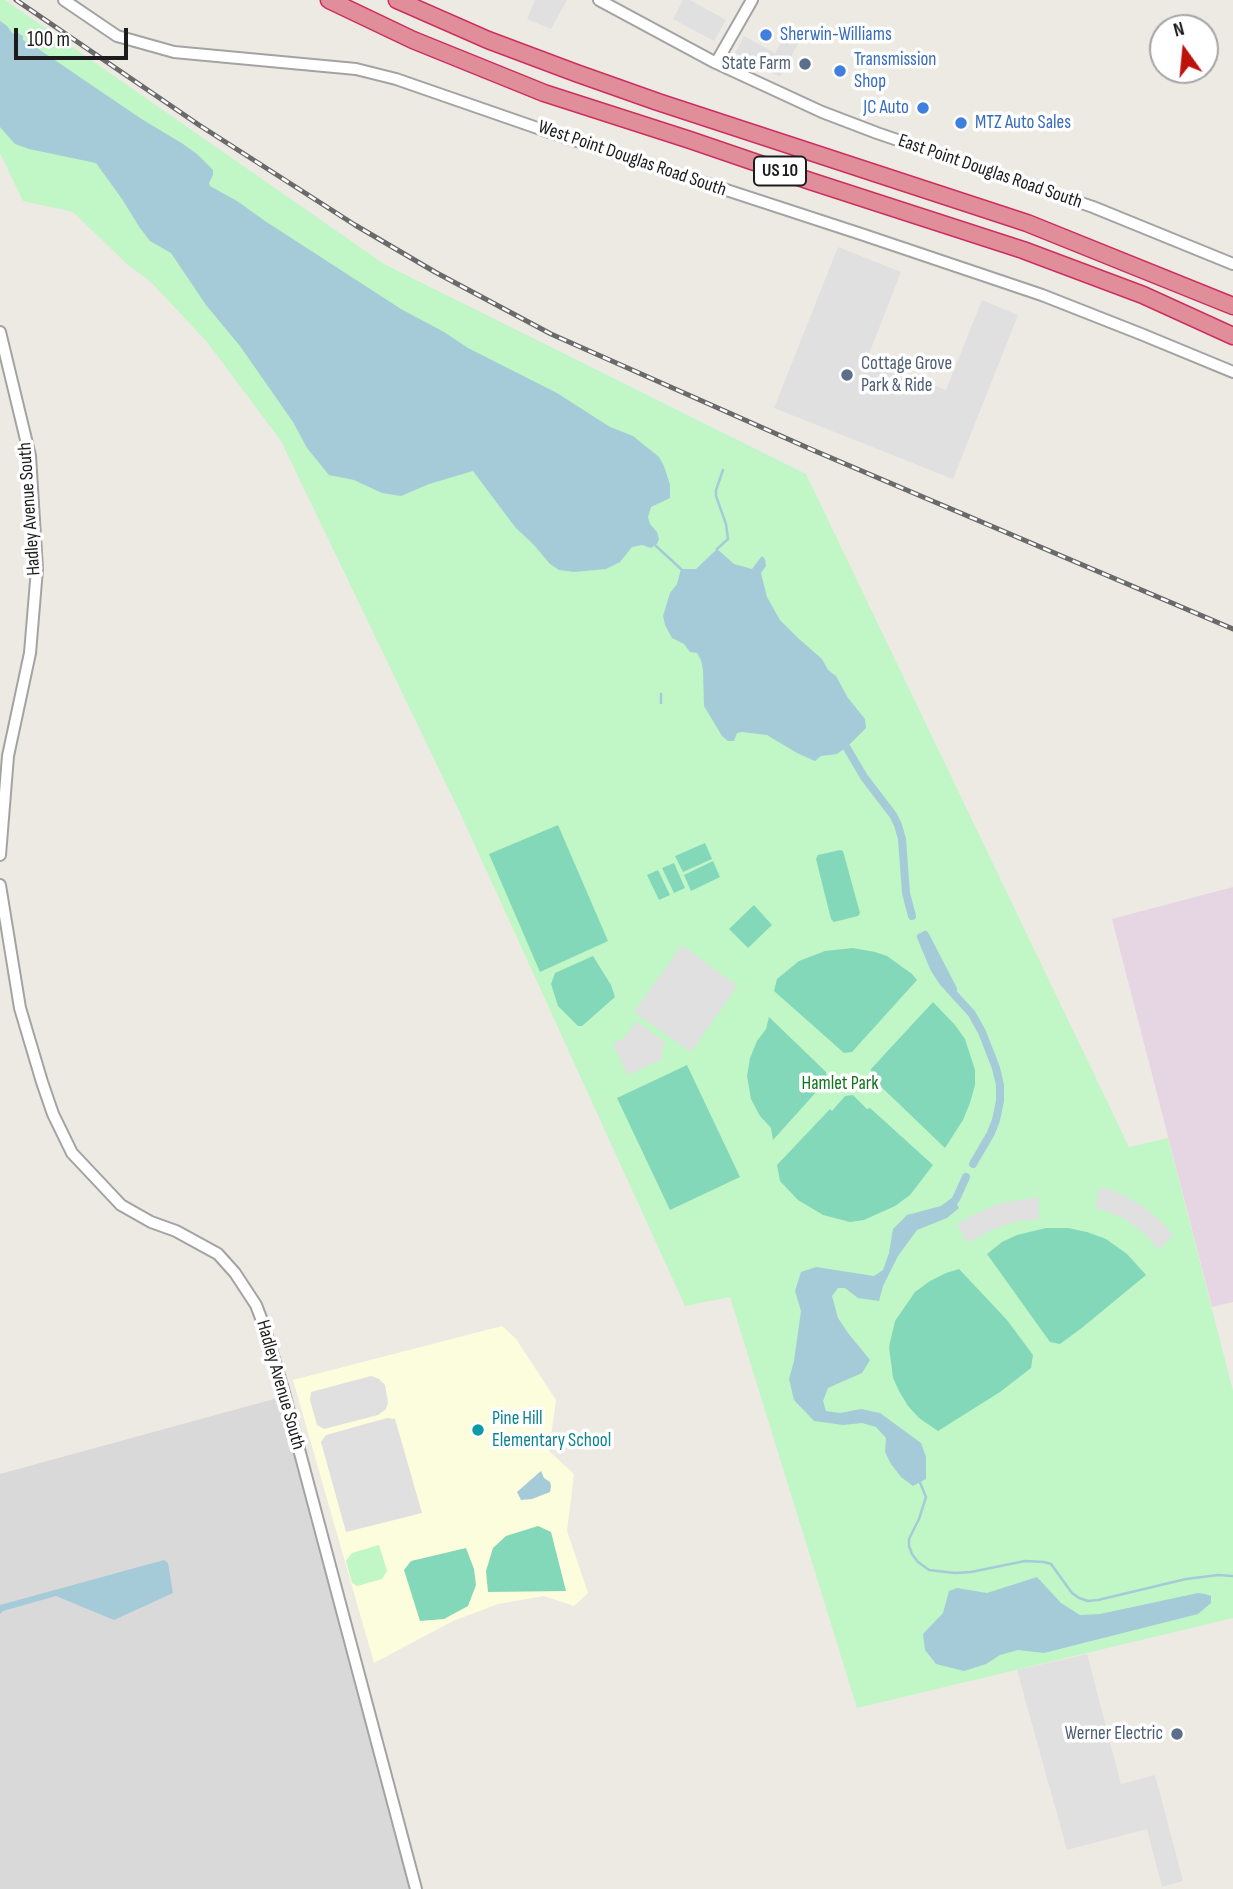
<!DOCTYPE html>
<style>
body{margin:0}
#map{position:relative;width:1233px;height:1889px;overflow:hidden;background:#edeae3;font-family:"Sofia Sans Condensed",sans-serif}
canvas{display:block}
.north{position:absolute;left:1149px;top:14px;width:70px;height:70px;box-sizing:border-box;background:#fff;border:2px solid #a4a4a4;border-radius:50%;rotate:345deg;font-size:19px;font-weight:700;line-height:28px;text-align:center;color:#1c1c1c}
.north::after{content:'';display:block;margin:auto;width:24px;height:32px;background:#bd110b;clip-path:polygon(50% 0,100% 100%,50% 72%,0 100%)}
.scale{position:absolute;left:14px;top:28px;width:114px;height:32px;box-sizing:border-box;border:4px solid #1c1c1c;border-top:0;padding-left:9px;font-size:21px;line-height:24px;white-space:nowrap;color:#1c1c1c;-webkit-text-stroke:5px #fff;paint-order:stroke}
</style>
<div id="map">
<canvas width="1233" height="1889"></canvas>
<div class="north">N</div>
<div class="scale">100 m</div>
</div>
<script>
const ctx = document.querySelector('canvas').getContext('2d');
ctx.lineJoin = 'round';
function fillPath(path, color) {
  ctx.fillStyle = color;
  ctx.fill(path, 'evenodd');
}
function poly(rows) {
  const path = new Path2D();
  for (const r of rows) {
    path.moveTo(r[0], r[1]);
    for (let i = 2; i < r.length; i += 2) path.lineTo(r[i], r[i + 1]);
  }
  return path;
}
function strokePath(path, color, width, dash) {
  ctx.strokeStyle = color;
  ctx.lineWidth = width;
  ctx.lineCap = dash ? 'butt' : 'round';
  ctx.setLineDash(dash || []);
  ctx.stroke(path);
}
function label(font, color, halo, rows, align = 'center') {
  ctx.font = font + ' "Sofia Sans Condensed",sans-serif';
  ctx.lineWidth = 7;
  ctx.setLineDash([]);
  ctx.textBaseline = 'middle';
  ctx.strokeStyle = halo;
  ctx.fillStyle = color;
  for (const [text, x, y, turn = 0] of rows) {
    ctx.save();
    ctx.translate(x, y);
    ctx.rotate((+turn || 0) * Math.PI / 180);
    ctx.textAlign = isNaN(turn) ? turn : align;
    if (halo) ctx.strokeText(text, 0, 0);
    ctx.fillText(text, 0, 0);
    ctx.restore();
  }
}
const residential = poly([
 [285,1396,415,1889,0,1889,0,1474]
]);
const industrial = poly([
 [1233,887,1233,1302,1212,1307,1112,919]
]);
const education = poly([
 [502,1326,516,1339,556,1400,549,1451,574,1474,567,1531,588,1593,574,1606,544,1596,498,1604,453,1621,374,1663,293,1380]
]);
const park = poly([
 [0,0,5,0,384,264,806,474,1129,1147,1168,1138,1233,1391,1233,1618,857,1708,730,1297,685,1306,461,815,281,441,207,342,150,281,129,266,73,212,23,201,0,153],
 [379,1545,387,1571,382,1579,357,1586,352,1583,346,1561,352,1553]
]);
const pitch = poly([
 [558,825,608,941,540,972,489,854],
 [705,843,712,859,683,872,675,856],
 [840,850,843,851,860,913,858,916,834,922,831,919,816,859,818,855],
 [713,861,720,877,691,891,684,875],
 [674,863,685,888,674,893,662,868],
 [658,870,670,895,659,900,647,875],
 [754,905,772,925,748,948,729,929],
 [853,948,875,952,887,956,912,974,917,980,852,1052,844,1053,774,991,777,979,799,961,825,951],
 [593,956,611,985,615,997,582,1026,578,1026,558,1006,551,984,555,973],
 [933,1002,955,1025,965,1039,975,1070,975,1085,970,1103,963,1120,945,1148,871,1077,871,1069],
 [769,1017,826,1072,827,1080,773,1140,771,1128,760,1116,751,1099,747,1076,750,1058,757,1041,766,1029],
 [687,1065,740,1177,670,1210,617,1098],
 [853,1095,867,1109,870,1108,933,1165,910,1195,895,1206,864,1220,850,1222,823,1215,798,1200,780,1181,777,1165,830,1109,832,1111,845,1096],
 [1046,1228,1068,1228,1087,1232,1106,1239,1127,1254,1146,1275,1083,1327,1060,1344,1050,1342,987,1254,1002,1242,1017,1235],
 [959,1269,1007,1320,1033,1355,1031,1368,1000,1392,938,1431,919,1418,908,1406,899,1391,893,1378,889,1347,895,1321,915,1292,930,1281,946,1273],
 [538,1526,551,1532,566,1591,488,1592,486,1571,493,1548,506,1536],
 [466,1548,474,1569,476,1585,468,1606,444,1619,420,1621,404,1570,411,1561]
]);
const parking = poly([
 [535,0,567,0,551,29,527,19],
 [683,0,690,0,726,20,714,41,673,19],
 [786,33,800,40,780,77,735,53,744,36,775,53],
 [838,247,901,272,867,359,946,390,982,300,1018,315,953,479,774,408],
 [682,945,737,986,691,1052,634,1012],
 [636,1021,666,1043,662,1048,662,1059,628,1075,613,1044,624,1038],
 [1100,1187,1115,1191,1141,1205,1161,1221,1173,1235,1159,1250,1148,1237,1135,1226,1123,1218,1095,1207],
 [1039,1197,1039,1219,1018,1221,993,1229,967,1243,957,1224,971,1216,1001,1203],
 [371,1376,379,1379,385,1385,388,1402,386,1409,378,1415,324,1429,317,1425,310,1400,311,1392],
 [387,1418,395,1419,422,1513,346,1532,321,1442,326,1435],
 [1087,1654,1121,1784,1155,1775,1183,1881,1162,1887,1147,1829,1067,1850,1017,1670]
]);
const water = poly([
 [0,21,7,26,13,34,16,32,23,36,23,40,37,48,140,118,183,144,197,154,213,170,213,175,209,183,210,186,237,201,265,221,401,309,444,332,468,348,557,393,610,427,633,436,659,457,664,466,670,485,670,498,651,507,648,517,650,524,657,532,659,539,657,544,651,548,642,545,632,547,620,562,606,569,574,572,559,570,550,564,534,545,515,527,473,471,429,484,401,496,382,493,354,480,329,475,307,448,293,422,240,346,206,305,171,253,150,241,140,228,122,199,96,163,29,149,15,144,0,127],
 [717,549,734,564,752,569,762,556,765,559,766,566,761,573,767,597,780,620,799,639,822,659,828,670,836,676,848,698,865,719,866,728,848,746,837,754,821,756,815,761,797,753,767,735,742,732,737,733,734,741,728,741,722,736,704,706,703,670,701,660,697,653,690,652,684,644,672,638,665,625,663,616,670,593,677,584,681,569,696,569],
 [953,1197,959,1208,947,1218,917,1230,898,1256,883,1286,879,1301,858,1298,845,1288,838,1288,832,1296,838,1318,848,1333,870,1360,862,1373,828,1388,823,1401,826,1411,840,1413,861,1409,880,1413,921,1443,926,1457,926,1479,913,1486,901,1477,891,1464,885,1452,886,1438,876,1427,862,1423,843,1425,814,1421,794,1400,789,1379,794,1361,801,1311,795,1291,801,1272,816,1267,874,1276,883,1270,889,1253,893,1229,907,1215,941,1206],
 [541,1471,544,1478,550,1482,551,1486,550,1492,532,1499,521,1500,517,1492],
 [164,1560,168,1563,173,1593,114,1620,56,1596,3,1611,0,1614,0,1605],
 [1037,1577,1061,1603,1080,1615,1100,1614,1198,1593,1205,1594,1211,1596,1211,1603,1198,1614,1044,1653,1018,1650,1000,1655,986,1664,964,1671,936,1664,925,1650,923,1634,943,1613,949,1591,957,1588,987,1593]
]);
const stream = poly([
 [656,546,681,569],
 [717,549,728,539,726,524,716,496,716,490,723,470],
 [661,703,661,694],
 [919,1480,926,1497,919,1519,909,1539,909,1546,912,1554,918,1562,929,1570,955,1573,971,1572,1025,1561,1044,1562,1051,1564,1072,1593,1079,1598,1088,1601,1098,1600,1186,1579,1218,1575,1233,1576]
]);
const canal = poly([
 [847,748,864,777,893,815,898,825,902,839,906,893,912,916],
 [925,935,953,989],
 [921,937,934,968,943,982,972,1014,982,1032,996,1068,1000,1085,1000,1101,996,1120,991,1133,973,1164],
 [951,1206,956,1199,966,1177]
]);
const minor = poly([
 [64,0,117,36,174,52,356,69,396,79,546,131,861,234,1042,295,1141,334,1233,372],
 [599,0,716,63,822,112,877,133,1093,207,1233,264],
 [716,63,752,0],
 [0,332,30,456,37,569,30,653,8,756,0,855],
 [0,885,20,1008,42,1082,53,1114,72,1153,121,1205,151,1222,176,1231,218,1254,235,1273,256,1305,264,1326,283,1389,416,1889]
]);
const highway = poly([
 [329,0,413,40,544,93,690,140,810,181,1023,250,1143,295,1233,336],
 [397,0,488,40,576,73,658,102,1027,223,1233,306]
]);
const rail = poly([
 [16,0,199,125,355,225,435,272,551,334,815,451,1233,629]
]);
const markers = [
 [766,35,7,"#3f7fe0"],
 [805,64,7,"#5c6f8a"],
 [840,71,7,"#3f7fe0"],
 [923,108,7,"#3f7fe0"],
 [961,123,7,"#3f7fe0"],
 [847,375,7,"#5c6f8a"],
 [478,1430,7,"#0f9aa8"],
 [1177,1734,7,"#5c6f8a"]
];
const shields = [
 [780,171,52]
];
const shieldNames = [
 ["US 10",780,171]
];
const shopNames = [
 ["Sherwin-Williams",780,35],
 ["Transmission",854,60],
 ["Shop",854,82],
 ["JC Auto",909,108,"right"],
 ["MTZ Auto Sales",975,123]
];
const serviceNames = [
 ["State Farm",791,64],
 ["Cottage Grove",861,364,"left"],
 ["Park & Ride",861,386,"left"],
 ["Werner Electric",1163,1734]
];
const streetNames = [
 ["West Point Douglas Road South",632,159,19],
 ["East Point Douglas Road South",990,172,19],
 ["Hadley Avenue South",30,509,-94],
 ["Hadley Avenue South",280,1385,74]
];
const parkNames = [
 ["Hamlet Park",840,1084]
];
const cultureNames = [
 ["Pine Hill",492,1419],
 ["Elementary School",492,1441]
];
fillPath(residential, '#dad9d9');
fillPath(industrial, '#e6d5e2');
fillPath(education, '#fcfddc');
fillPath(park, '#c1f6c7');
fillPath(pitch, '#84d8ba');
fillPath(parking, '#e0e0e0');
fillPath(water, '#a5cbd9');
strokePath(stream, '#a5cbd9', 2.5);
strokePath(canal, '#a5cbd9', 8);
strokePath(minor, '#a3a3a3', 14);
strokePath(highway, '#cd2e5f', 19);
strokePath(minor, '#fff', 10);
strokePath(highway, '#e18e9b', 16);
strokePath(rail, '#6a6a6a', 5);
strokePath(rail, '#fff', 2.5, [8]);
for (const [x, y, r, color] of markers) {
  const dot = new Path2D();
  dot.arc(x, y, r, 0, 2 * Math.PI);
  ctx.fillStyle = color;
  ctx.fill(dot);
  strokePath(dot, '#fff', 2.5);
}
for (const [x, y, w] of shields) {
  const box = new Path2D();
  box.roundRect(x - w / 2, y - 14.5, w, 29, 5);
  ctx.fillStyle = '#fff';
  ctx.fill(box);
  strokePath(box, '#1c1c1c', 2);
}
label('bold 18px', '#1c1c1c', null, shieldNames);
label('19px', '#366cbe', '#fff', shopNames, 'left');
label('19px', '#4e5e75', '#fff', serviceNames, 'right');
label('19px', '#1c1c1c', '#fff', streetNames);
label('19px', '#11731d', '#fff', parkNames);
label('19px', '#0d838f', '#fff', cultureNames, 'left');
</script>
